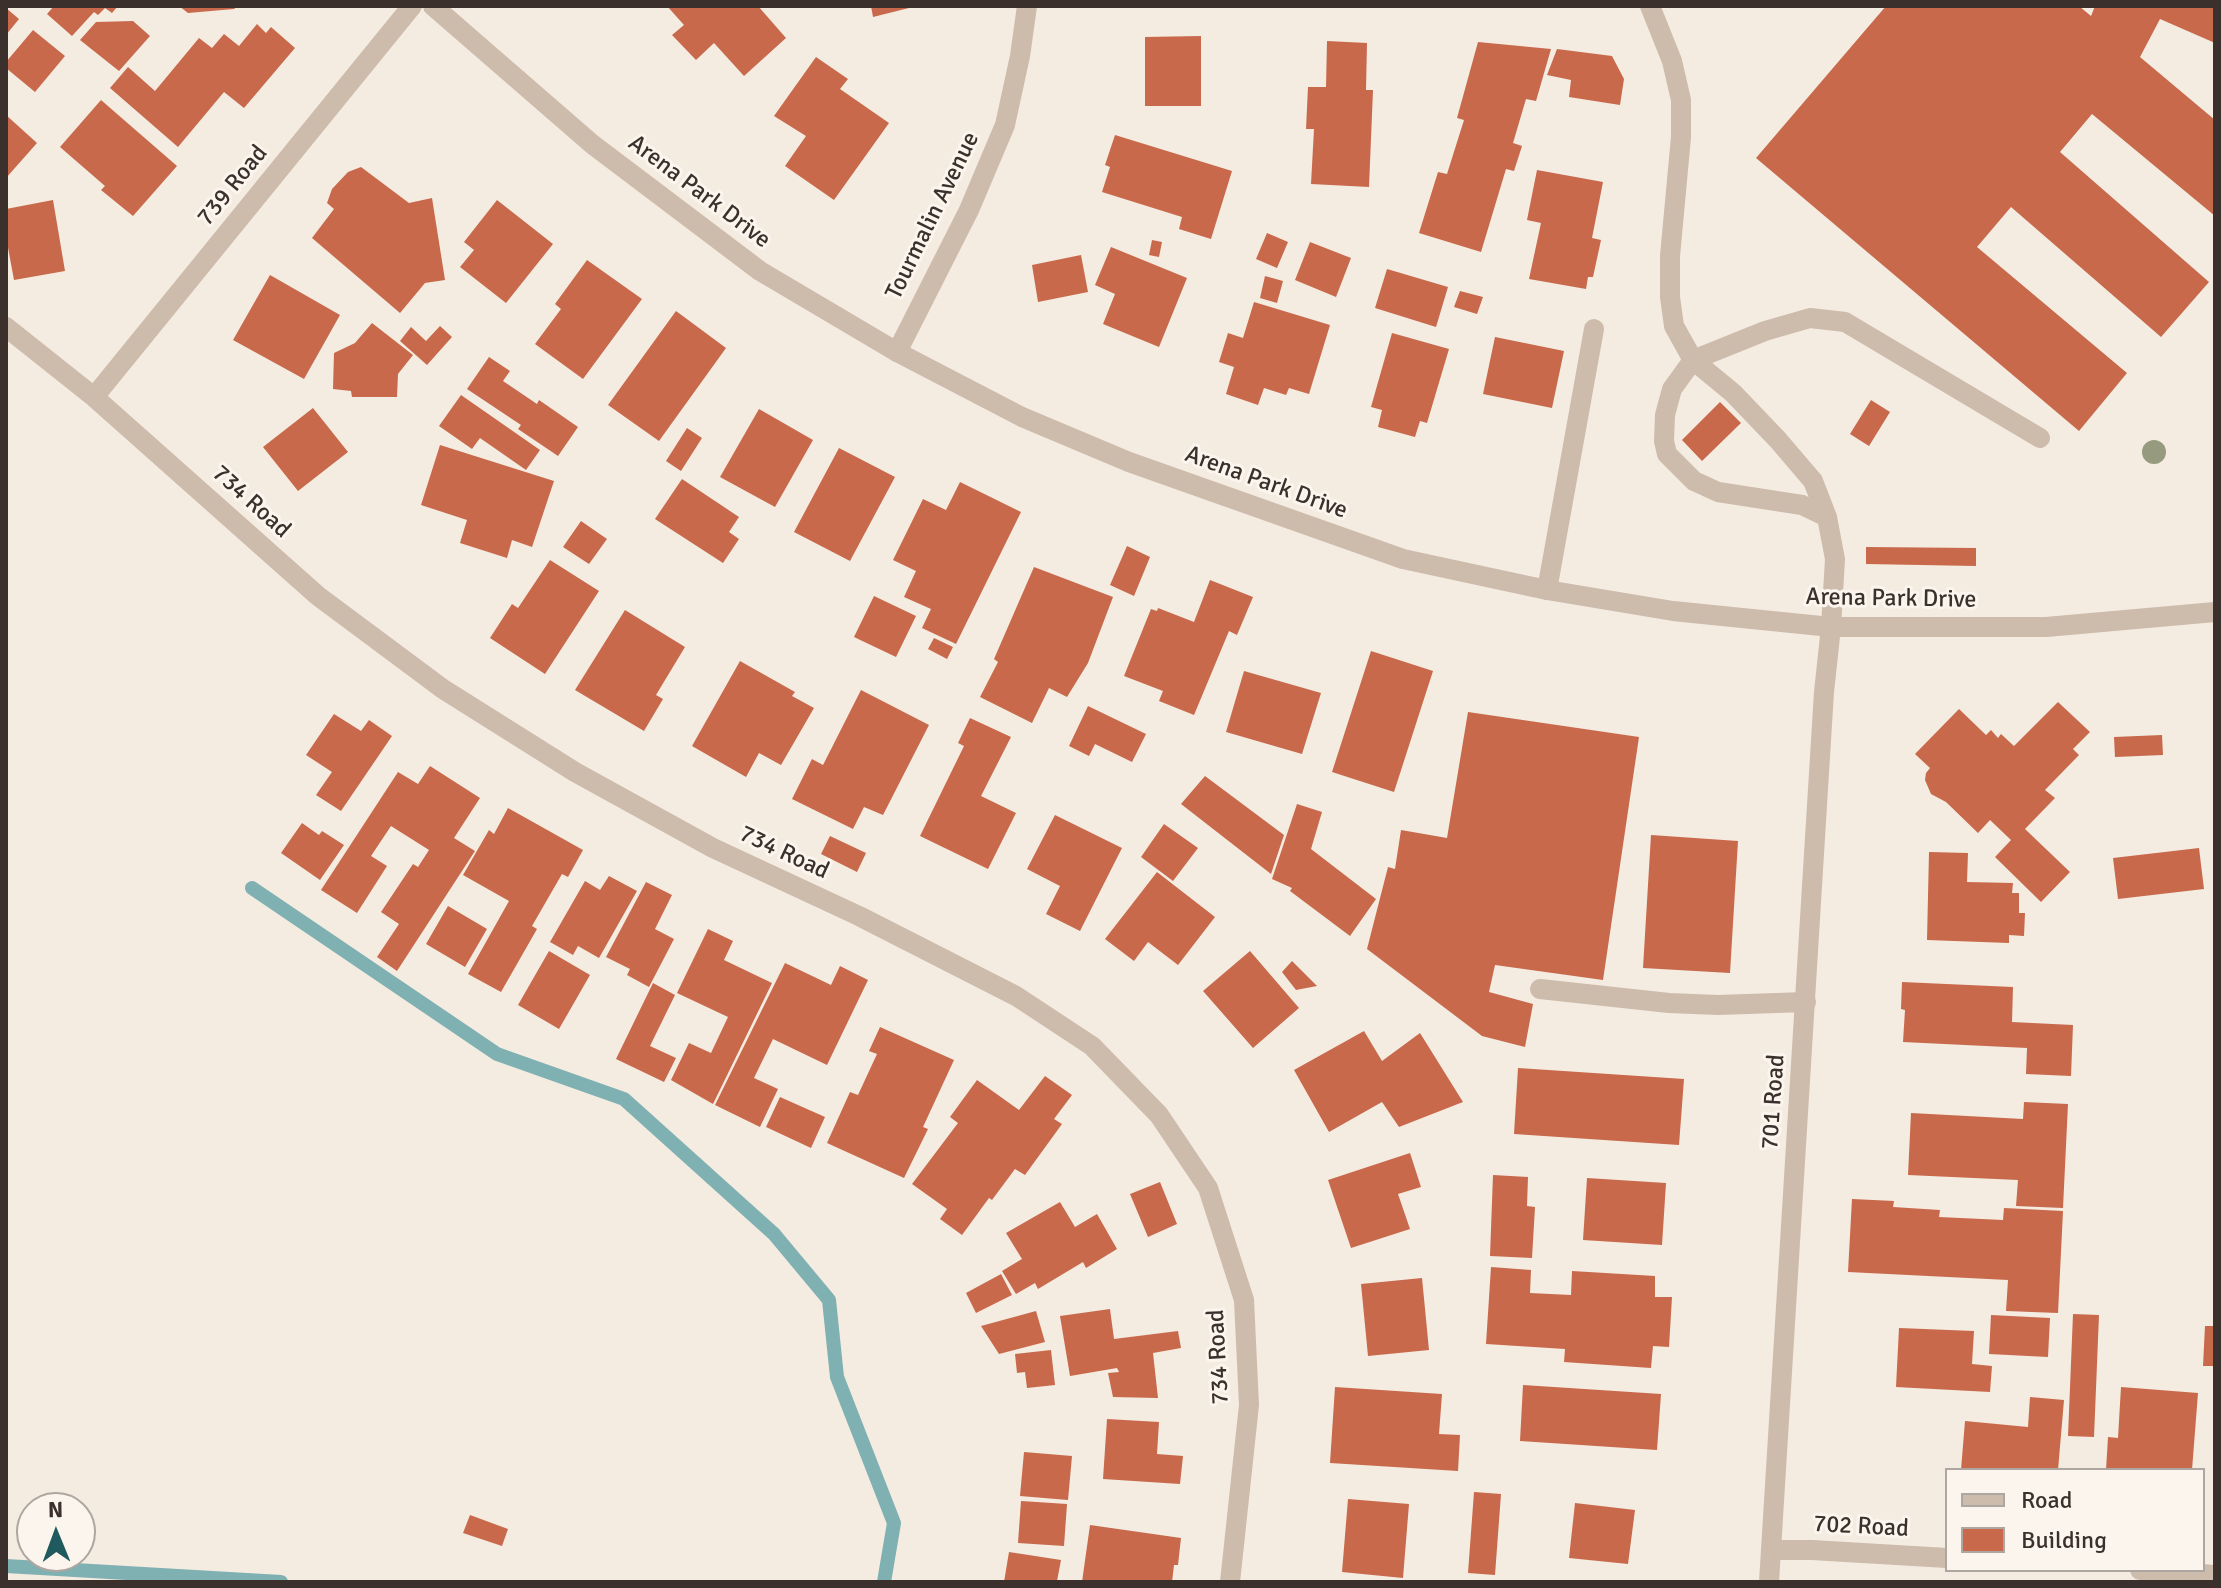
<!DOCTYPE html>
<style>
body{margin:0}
#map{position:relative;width:2221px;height:1588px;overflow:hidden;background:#f4ebe1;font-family:Signika,sans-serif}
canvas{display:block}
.frame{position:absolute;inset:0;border:8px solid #3b302b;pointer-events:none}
.legend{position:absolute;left:1945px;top:1468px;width:260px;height:104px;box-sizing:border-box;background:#fbf5ee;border:2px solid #aea6a0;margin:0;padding:10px 14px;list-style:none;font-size:24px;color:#3b302b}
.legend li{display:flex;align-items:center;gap:16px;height:40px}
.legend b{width:40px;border:2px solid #aea6a0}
.north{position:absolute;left:16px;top:1492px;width:80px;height:80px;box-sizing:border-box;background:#fbf5ee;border:2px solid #aea6a0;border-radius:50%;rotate:359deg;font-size:22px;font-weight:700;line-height:32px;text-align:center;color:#3b302b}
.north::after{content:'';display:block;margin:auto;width:28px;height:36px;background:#1f5a5e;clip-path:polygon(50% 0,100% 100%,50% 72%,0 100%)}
</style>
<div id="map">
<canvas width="2221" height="1588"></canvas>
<div class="frame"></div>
<ul class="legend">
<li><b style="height:10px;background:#cdbbac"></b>Road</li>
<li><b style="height:22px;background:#c8694b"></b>Building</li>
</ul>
<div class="north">N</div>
</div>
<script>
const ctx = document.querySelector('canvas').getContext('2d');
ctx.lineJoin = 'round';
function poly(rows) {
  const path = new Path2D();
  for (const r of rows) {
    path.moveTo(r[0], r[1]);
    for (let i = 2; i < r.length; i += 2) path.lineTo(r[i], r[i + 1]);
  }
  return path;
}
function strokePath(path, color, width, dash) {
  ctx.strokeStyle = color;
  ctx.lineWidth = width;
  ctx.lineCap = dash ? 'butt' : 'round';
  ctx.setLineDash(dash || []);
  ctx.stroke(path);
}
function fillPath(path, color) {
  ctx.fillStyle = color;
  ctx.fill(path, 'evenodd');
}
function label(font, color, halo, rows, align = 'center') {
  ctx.font = font + ' Signika,sans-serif';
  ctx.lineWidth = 6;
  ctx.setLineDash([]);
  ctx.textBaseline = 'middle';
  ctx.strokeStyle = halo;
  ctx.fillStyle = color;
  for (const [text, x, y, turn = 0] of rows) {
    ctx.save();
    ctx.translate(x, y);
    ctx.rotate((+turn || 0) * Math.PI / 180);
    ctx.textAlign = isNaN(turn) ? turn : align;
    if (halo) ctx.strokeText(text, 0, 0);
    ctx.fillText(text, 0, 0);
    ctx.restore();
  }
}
const stream = poly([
 [252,888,497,1054,624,1099,774,1234,829,1300,837,1377,894,1523,884,1582],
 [6,1566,281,1582]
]);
const building = poly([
 [54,6,118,6,112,13,105,8,98,15,94,12,72,36,47,14],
 [179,6,238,6,234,9,188,13],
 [667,6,758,6,786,38,744,76,714,43,696,60,672,35,684,25],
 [871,6,913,6,913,7,873,17],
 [1886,6,2079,6,2091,16,2095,6,2215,6,2215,43,2160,19,2140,57,2215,120,2215,216,2092,114,2060,152,2209,282,2161,337,2011,207,1977,247,2127,373,2079,431,1756,158],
 [6,8,19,19,6,35],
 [133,21,150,36,119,71,80,40,96,22],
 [257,24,266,33,271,27,295,48,244,108,224,92,178,147,110,88,128,67,155,91,199,38,212,48,224,34,239,46],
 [33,30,65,56,35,92,6,68,6,62],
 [1201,36,1201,106,1145,106,1145,37],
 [1327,41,1367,43,1366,90,1373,90,1369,187,1311,184,1314,129,1306,129,1308,87,1326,87],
 [1478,42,1551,49,1536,101,1526,99,1513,143,1522,146,1514,171,1506,169,1481,252,1419,233,1438,172,1447,174,1464,120,1457,118],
 [1557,49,1612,56,1624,79,1620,105,1569,97,1571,80,1547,75],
 [816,57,848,79,840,89,889,123,834,200,785,166,806,136,774,116],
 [101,100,177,166,133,216,101,190,105,186,60,147],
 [6,115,37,143,6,178],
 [1115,135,1232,171,1211,239,1179,229,1182,217,1102,192,1110,167,1105,165],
 [361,167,409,203,432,198,445,280,425,283,400,313,312,238,334,209,327,203,332,189,348,172],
 [1537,170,1603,182,1592,238,1601,240,1593,277,1588,277,1586,289,1529,279,1541,223,1527,220],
 [53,200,65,271,14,280,6,237,6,209],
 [497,200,553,244,506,303,460,267,474,250,464,242],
 [1267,233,1288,242,1277,268,1256,259],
 [1152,240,1162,242,1159,257,1149,255],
 [1310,242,1351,258,1336,297,1295,280],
 [1111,247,1187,278,1159,347,1103,324,1115,294,1095,285],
 [1081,255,1088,292,1038,302,1032,265],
 [587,260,642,299,583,379,535,344,561,309,555,304],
 [1387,269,1448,287,1436,327,1375,308],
 [270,275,340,315,304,379,233,340],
 [1265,276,1283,281,1277,303,1260,298],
 [1460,291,1483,297,1477,314,1454,307],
 [1254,302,1330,325,1309,394,1289,388,1286,395,1264,388,1258,405,1226,394,1234,367,1219,362,1228,333,1243,338],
 [676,311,726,348,659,441,608,405],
 [372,323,413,355,398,374,397,397,352,397,351,391,333,389,334,353,355,343],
 [440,326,452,337,427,365,400,341,411,327,426,341],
 [1392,333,1449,349,1427,423,1420,421,1415,437,1378,427,1382,410,1371,407],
 [1495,337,1564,351,1552,408,1483,394],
 [489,357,510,371,503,381,537,404,539,400,578,427,558,456,518,429,521,425,467,389],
 [461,395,540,450,526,470,480,438,472,449,439,426],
 [1871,400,1890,412,1869,446,1850,434],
 [1720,402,1741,423,1702,461,1682,440],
 [313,408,348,452,298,491,263,447],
 [759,409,813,440,775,507,720,477],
 [687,428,702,438,681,471,666,461],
 [440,445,554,481,532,547,512,540,507,558,460,543,467,520,421,505],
 [839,448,895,477,850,561,794,532],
 [682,479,739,517,729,532,739,539,723,563,655,519],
 [960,482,1021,512,956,644,922,628,931,609,904,597,916,571,893,560,923,499,946,510],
 [581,521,607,539,589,564,563,547],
 [1127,546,1150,557,1134,596,1110,585],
 [1866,547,1976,548,1976,566,1866,564],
 [550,560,599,591,545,674,490,638,512,604,518,608],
 [1034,567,1113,597,1088,663,1067,697,1049,688,1032,723,980,697,998,662,994,659],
 [1210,580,1253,597,1237,635,1229,631,1194,715,1159,701,1163,691,1124,676,1151,609,1157,611,1158,608,1194,622],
 [874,596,916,616,896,657,854,637],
 [625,610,685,647,656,695,663,699,644,731,575,690],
 [934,638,953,647,947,659,928,649],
 [1371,651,1433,671,1394,792,1332,772],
 [740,661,795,692,792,696,814,708,781,765,759,753,746,777,692,746],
 [1244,671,1321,693,1302,754,1226,732],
 [861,690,929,725,883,815,864,807,853,829,792,799,812,759,823,765],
 [2058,702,2090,732,2073,749,2079,755,2045,790,2055,798,2025,829,2070,872,2041,902,1995,857,2011,840,1990,820,1978,833,1946,802,1931,794,1925,780,1926,773,1930,768,1915,754,1959,709,1986,735,1991,730,1998,738,2001,734,2014,746],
 [1088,706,1146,734,1132,762,1095,744,1089,756,1069,746],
 [1468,712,1639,737,1603,980,1495,965,1489,992,1533,1004,1525,1047,1482,1036,1367,949,1388,867,1395,869,1401,830,1447,838],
 [334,714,361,731,369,720,392,736,341,811,316,795,332,772,306,755],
 [970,718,1011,737,981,796,1016,813,988,869,920,836,964,746,958,743],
 [2162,735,2163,755,2115,757,2114,737],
 [430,766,480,798,454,838,475,851,397,971,377,957,399,924,381,912,413,864,418,867,429,850,391,826,371,856,387,866,357,913,321,890,398,772,418,784],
 [1205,776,1284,835,1271,874,1181,804],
 [1297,804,1322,812,1311,849,1376,899,1350,936,1290,891,1292,888,1272,879],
 [508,808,583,850,568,877,562,874,532,926,537,929,501,992,468,974,509,901,463,875,489,830,494,834],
 [1055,815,1122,848,1080,931,1046,914,1060,886,1027,869],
 [302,823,319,835,322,831,344,845,320,880,281,853],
 [1164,824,1198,848,1173,881,1141,857],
 [1651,835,1738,841,1730,973,1643,968],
 [830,836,866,853,857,872,821,854],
 [2199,848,2204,889,2118,899,2113,858],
 [1929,852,1968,853,1967,882,2013,883,2012,893,2019,893,2019,913,2025,913,2024,936,2009,935,2009,943,1927,940],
 [1157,872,1215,917,1178,965,1148,942,1134,961,1105,939],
 [609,876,637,891,599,958,578,946,573,955,550,942,585,881,600,890],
 [646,882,672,895,655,929,674,939,649,987,627,975,630,969,606,957],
 [448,906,487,929,465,967,426,944],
 [708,929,733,941,724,960,772,983,713,1104,671,1080,689,1043,711,1053,728,1017,677,993],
 [549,951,590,975,559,1029,518,1005],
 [1250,951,1299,1008,1253,1048,1203,991],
 [1292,961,1317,986,1296,990,1282,972],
 [785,963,831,985,840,966,868,980,827,1065,773,1039,754,1078,778,1089,760,1127,715,1105],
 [1902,982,2013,987,2012,1022,2073,1025,2071,1076,2026,1074,2027,1048,1903,1042,1905,1010,1901,1009],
 [653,983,675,995,650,1046,676,1058,664,1082,616,1059],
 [880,1027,954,1060,923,1127,928,1129,904,1178,827,1143,850,1092,858,1095,877,1054,869,1051],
 [1364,1031,1382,1061,1420,1033,1463,1102,1399,1127,1382,1102,1329,1132,1294,1070],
 [1518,1068,1684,1079,1679,1145,1514,1134],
 [1045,1076,1072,1095,1054,1119,1062,1124,1025,1175,1015,1169,992,1200,989,1198,962,1235,940,1219,947,1209,912,1184,958,1123,950,1117,977,1080,1019,1110],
 [780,1097,825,1117,811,1148,766,1127],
 [2024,1102,2068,1104,2063,1208,2016,1206,2018,1180,1908,1175,1911,1113,2023,1119],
 [1410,1153,1421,1187,1398,1194,1410,1229,1351,1248,1328,1180],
 [1493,1175,1528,1177,1527,1206,1535,1207,1532,1258,1490,1256],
 [1587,1178,1666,1183,1662,1245,1583,1240],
 [1160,1182,1177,1224,1148,1237,1130,1194],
 [1852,1199,1894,1201,1893,1207,1940,1210,1939,1217,2003,1220,2004,1208,2063,1211,2058,1313,2006,1311,2008,1280,1848,1272],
 [1060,1202,1075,1227,1097,1214,1117,1249,1086,1268,1083,1262,1038,1289,1035,1283,1016,1294,1002,1271,1022,1259,1006,1233],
 [1491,1267,1531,1270,1530,1293,1571,1295,1572,1271,1655,1276,1655,1297,1672,1297,1669,1347,1653,1346,1651,1368,1564,1362,1565,1349,1486,1344],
 [1001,1274,1012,1295,976,1313,966,1293],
 [1422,1278,1429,1350,1368,1356,1361,1284],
 [1110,1309,1114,1339,1178,1331,1181,1348,1153,1353,1158,1398,1113,1397,1108,1373,1119,1372,1117,1368,1070,1376,1060,1316],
 [1036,1311,1045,1342,999,1354,981,1326],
 [2073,1314,2099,1315,2094,1437,2068,1436],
 [1991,1315,2050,1318,2048,1357,1989,1354],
 [2205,1326,2215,1326,2215,1366,2203,1366],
 [1899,1328,1974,1331,1972,1364,1992,1366,1990,1392,1896,1387],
 [1051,1350,1055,1385,1027,1388,1025,1372,1017,1373,1015,1354],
 [1523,1385,1661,1394,1657,1450,1520,1441],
 [1335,1387,1442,1394,1439,1434,1460,1435,1458,1471,1330,1463],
 [2121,1387,2198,1393,2192,1470,2106,1470,2108,1437,2118,1438],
 [2030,1397,2064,1400,2058,1470,1961,1470,1965,1421,2028,1427],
 [1107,1419,1159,1422,1157,1454,1183,1456,1180,1484,1103,1479],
 [1024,1452,1072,1456,1068,1500,1020,1496],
 [1474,1492,1501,1494,1495,1575,1468,1573],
 [1348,1499,1409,1504,1403,1578,1342,1572],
 [1021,1501,1067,1504,1064,1546,1018,1543],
 [1575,1503,1635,1510,1628,1564,1569,1558],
 [470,1515,508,1529,502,1546,463,1533],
 [1090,1525,1181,1538,1178,1565,1174,1565,1172,1582,1082,1582],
 [1009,1552,1061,1560,1057,1581,1004,1582]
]);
const service = poly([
 [1650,6,1672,61,1681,100,1681,137,1670,256,1670,297,1674,326,1693,360,1733,393,1778,440,1813,481,1827,517,1835,559,1831,627],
 [1827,517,1802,505,1718,492,1694,481,1667,454,1664,441,1665,415,1672,389,1693,360,1765,331,1810,318,1845,322,2040,438],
 [1547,590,1594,329],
 [1540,989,1669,1003,1718,1005,1806,1002]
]);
const minor = poly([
 [6,327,94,397,318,596,443,689,575,772,713,848,859,916,1016,996,1092,1046,1159,1115,1208,1188,1244,1300,1249,1405,1230,1582],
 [897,352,969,210,1005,125,1020,56,1027,6],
 [94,397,412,6],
 [1772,1550,1812,1550,1947,1558],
 [2140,1570,2215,1575],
 [1769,1582,1824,692,1831,627]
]);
const tertiary = poly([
 [433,6,592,144,760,271,897,352,1022,417,1129,462,1403,559,1547,590,1673,611,1831,627,2046,627,2215,612]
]);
const trees = [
 [2154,452]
];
const streetNames = [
 ["739 Road",233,186,-51],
 ["Arena Park Drive",699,192,37],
 ["Tourmalin Avenue",933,216,-64],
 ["Arena Park Drive",1266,483,20],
 ["734 Road",251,502,42],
 ["Arena Park Drive",1891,599,1],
 ["734 Road",784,853,25],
 ["701 Road",1774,1102,-86],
 ["734 Road",1219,1357,-93],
 ["702 Road",1861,1527,3]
];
strokePath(stream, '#7fb0b2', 14);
fillPath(building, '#c8694b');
strokePath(service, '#cdbbac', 20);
strokePath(minor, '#cdbbac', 20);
strokePath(tertiary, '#cdbbac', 20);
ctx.fillStyle = '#969b7f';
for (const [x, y] of trees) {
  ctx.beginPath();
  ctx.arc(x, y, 12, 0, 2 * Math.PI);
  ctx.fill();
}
label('24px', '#3b302b', '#fbf5ee', streetNames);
</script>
